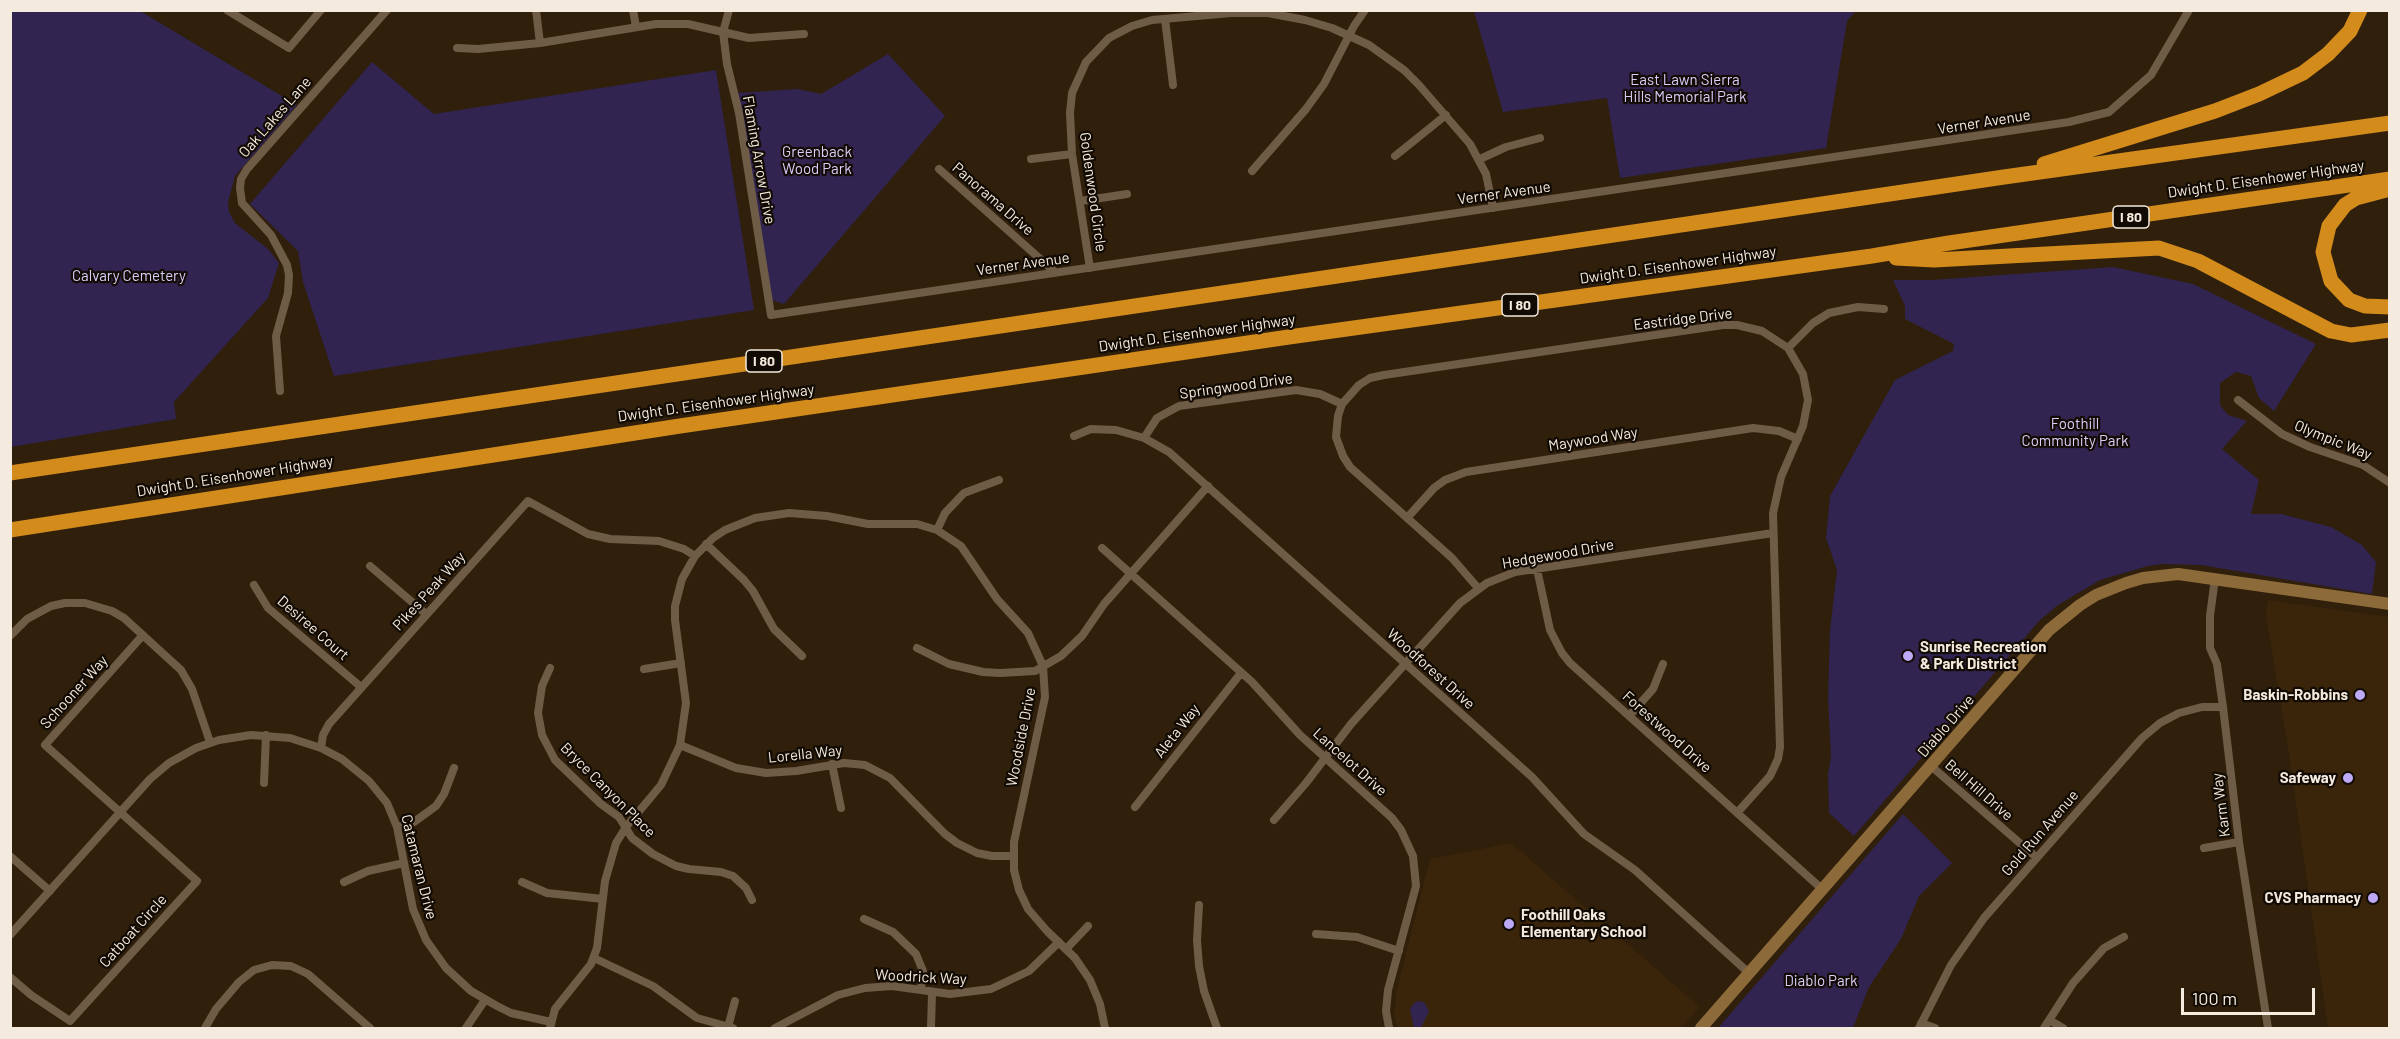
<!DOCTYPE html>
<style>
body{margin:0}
#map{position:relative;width:2400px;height:1039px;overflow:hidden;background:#2f1f0b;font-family:Barlow,sans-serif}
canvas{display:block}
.frame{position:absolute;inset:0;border:12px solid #f4eadd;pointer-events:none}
.scale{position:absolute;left:2181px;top:988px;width:134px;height:27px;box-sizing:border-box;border:3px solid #f4eadd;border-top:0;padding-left:8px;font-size:18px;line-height:21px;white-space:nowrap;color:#f4eadd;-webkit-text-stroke:4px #120b04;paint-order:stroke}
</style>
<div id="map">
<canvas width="2400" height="1039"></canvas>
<div class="frame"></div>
<div class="scale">100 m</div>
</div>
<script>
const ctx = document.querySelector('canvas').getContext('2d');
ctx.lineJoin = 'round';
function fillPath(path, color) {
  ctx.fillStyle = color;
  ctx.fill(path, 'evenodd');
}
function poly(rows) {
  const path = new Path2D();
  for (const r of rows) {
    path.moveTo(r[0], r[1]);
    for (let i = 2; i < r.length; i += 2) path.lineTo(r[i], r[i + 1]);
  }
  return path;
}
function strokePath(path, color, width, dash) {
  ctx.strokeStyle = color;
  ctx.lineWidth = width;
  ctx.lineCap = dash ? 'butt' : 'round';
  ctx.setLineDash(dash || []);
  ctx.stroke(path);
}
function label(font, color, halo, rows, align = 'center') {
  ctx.font = font + ' Barlow,sans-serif';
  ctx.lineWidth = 4.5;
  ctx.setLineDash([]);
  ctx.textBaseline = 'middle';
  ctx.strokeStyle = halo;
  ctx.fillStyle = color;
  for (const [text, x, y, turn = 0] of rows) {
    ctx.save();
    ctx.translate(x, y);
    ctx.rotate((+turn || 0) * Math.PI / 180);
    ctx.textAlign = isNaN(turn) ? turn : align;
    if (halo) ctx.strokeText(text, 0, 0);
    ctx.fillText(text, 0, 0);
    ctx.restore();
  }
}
const built = poly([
 [2268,600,2389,617,2389,1028,2328,1028,2288,747,2266,615],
 [1511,843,1700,1007,1681,1028,1398,1028,1394,1015,1397,989,1430,859]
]);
const green = poly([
 [11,10,140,11,297,105,235,176,228,202,229,212,235,223,268,249,279,263,268,298,174,402,176,419,11,447],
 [1474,11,1474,10,1856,11,1847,21,1826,148,1620,178,1607,98,1503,112],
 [888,54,945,116,784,304,769,299,737,93,798,89,821,94],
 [372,62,434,114,716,70,754,310,334,376,303,282,298,251,250,204],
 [2113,267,2193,284,2316,344,2274,411,2259,398,2251,376,2236,372,2220,383,2220,405,2228,415,2247,421,2222,449,2259,480,2251,514,2281,514,2331,527,2362,545,2376,562,2372,594,2201,565,2163,564,2148,566,2100,580,2058,605,2040,620,1854,836,1829,813,1828,774,1831,757,1828,698,1830,630,1837,570,1826,538,1830,496,1895,380,1953,351,1954,344,1905,319,1905,306,1893,280,1932,280],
 [1903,814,1952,863,1919,896,1901,939,1869,987,1853,1028,1718,1028],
 [1418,1001,1424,1002,1429,1011,1421,1028,1414,1028,1410,1009,1414,1003]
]);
const street = poly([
 [227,10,289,48,321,10],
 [536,10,540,43],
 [633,10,636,27],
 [729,10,723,32,727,64,739,113,771,315,2069,122,2109,112,2151,75,2189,10],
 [1165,19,1173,85],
 [457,48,478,49,540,43,656,24,688,24,749,38,804,34],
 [1395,156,1446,115],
 [1031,159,1072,154],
 [1480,159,1506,147,1540,138],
 [939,169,1056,273],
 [1252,171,1306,109,1324,84,1354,26,1365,10],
 [1081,201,1127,194],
 [1090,268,1072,154,1070,113,1072,93,1086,62,1109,38,1132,26,1152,20,1231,13,1268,13,1305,20,1332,28,1369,45,1404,70,1419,85,1470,144,1486,174,1493,208],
 [1788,348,1813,323,1829,313,1858,307,1884,309],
 [280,391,276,336,288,293,289,275,287,265,271,235,242,203,240,188,241,179,247,169,387,10],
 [2238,400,2282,434,2310,447,2363,465,2390,483],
 [1074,436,1091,429,1116,430,1144,438,1169,452,1532,777,1584,834,1635,870,1749,973],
 [1144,438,1157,418,1179,406,1296,390,1320,394,1342,404],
 [1407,518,1434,488,1445,480,1466,472,1753,428,1779,431,1798,439],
 [937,530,945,513,964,493,999,480],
 [706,544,744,580,753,591,774,629,802,656],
 [1102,548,1252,682,1300,735,1392,818,1401,830,1413,856,1416,886,1388,990,1386,1011,1389,1028],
 [370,566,426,614],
 [1537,569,1550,630,1562,653,1570,663,1822,889],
 [2215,578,2210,616,2210,648,2217,664,2223,707,2239,842,2268,1028],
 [254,585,268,608,361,687],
 [1478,588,1452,558,1350,467,1343,456,1336,437,1338,416,1342,404,1359,385,1370,378,1384,375,1723,325,1737,325,1762,331,1788,348,1803,374,1808,400,1803,426,1781,477,1773,513,1780,747,1778,759,1770,776,1737,813],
 [10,636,27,619,51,606,65,603,85,603,112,611,124,618,181,670,192,689,210,742],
 [917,648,949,664,983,672,1000,673,1035,671,1061,656,1082,636,1104,604,1208,486],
 [550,668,542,686,538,713,542,735,555,760,601,804,619,817,632,838,653,854,676,866,689,869,721,872,733,876,746,888,752,900],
 [644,669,681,663],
 [1629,716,1653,689,1663,664],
 [680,745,736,768,766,773,796,771,844,763,865,765,890,778,945,834,957,843,977,853,992,856,1013,856],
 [321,748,323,735,329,724,528,501,588,534,610,539,659,541,684,549,695,556],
 [832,764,841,808],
 [1931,766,2037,858],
 [264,783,266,735],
 [1135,807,1241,673],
 [1274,820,1306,783,1351,724,1460,603,1487,583,1515,572,1773,533],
 [397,827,414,822,436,806,444,794,454,768],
 [2204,848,2239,842],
 [10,856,50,891],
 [344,882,368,871,404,863],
 [522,882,547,893,603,899],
 [1199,905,1197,940,1199,966,1204,991,1217,1028],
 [864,919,893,932,916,954,923,971,921,990],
 [1316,934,1357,937,1399,951],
 [10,935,150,779,169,763,196,748,219,740,251,735,290,738,321,748,342,759,369,781,387,803,397,827,413,909,426,940,446,968,471,991,497,1006,511,1013,551,1022],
 [1066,949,1088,926],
 [594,958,653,986,697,1018,733,1028],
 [10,977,31,995,70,1021,197,881,45,745,143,635],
 [2049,1020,2063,1028],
 [1921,1023,1935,1028],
 [728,1027,735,1001],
 [205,1028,216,1009,239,982,254,970,272,965,291,966,308,974,370,1028],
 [466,1028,485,1000],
 [550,1028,555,1009,591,964,597,948,605,881,616,843,626,827,661,785,680,745,686,703,675,620,675,606,682,579,695,556,713,538,725,530,755,518,789,513,827,516,868,524,917,524,937,530,961,546,997,599,1028,633,1043,666,1045,697,1014,842,1014,870,1019,890,1028,909,1047,931,1075,958,1090,980,1100,1004,1105,1028],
 [775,1028,838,995,865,988,892,986,950,994,991,989,1029,971,1059,942],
 [931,1028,932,993],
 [1919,1028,1951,965,1984,918,2142,738,2160,723,2179,713,2202,707,2223,707],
 [2044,1028,2073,983,2104,948,2124,937]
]);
const secondary = poly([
 [1701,1028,2049,630,2080,605,2096,595,2126,583,2143,578,2178,574,2390,604]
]);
const highway = poly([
 [2044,164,2215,111,2259,94,2303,73,2328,54,2350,31,2360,10],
 [2390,189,2356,198,2345,205,2329,226,2323,252,2331,281,2349,300,2365,306,2390,307],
 [1896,258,1934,260,2159,248,2198,261,2331,331,2351,335,2390,330],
 [10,473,2004,177,2390,123],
 [10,530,680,426,1289,337,1872,256,1949,243,2390,179]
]);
const markers = [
 [1908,656,6,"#bcaaf6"],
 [2360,695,6,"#bcaaf6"],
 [2348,778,6,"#bcaaf6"],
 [2373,898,6,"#bcaaf6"],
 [1509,924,6,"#bcaaf6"]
];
const shields = [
 [2131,217,36],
 [1520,305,36],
 [764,361,36]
];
const shieldNames = [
 ["I 80",2131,217],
 ["I 80",1520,305],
 ["I 80",764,361]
];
const parkNames = [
 ["East Lawn Sierra",1685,80],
 ["Hills Memorial Park",1685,97],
 ["Greenback",817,152],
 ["Wood Park",817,169],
 ["Calvary Cemetery",129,276],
 ["Foothill",2075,424],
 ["Community Park",2075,441],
 ["Diablo Park",1821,981]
];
const streetNames = [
 ["Oak Lakes Lane",275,117,-49],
 ["Verner Avenue",1984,122,-9],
 ["Flaming Arrow Drive",759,160,80],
 ["Dwight D. Eisenhower Highway",2266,179,-8],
 ["Goldenwood Circle",1093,192,82],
 ["Verner Avenue",1504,193,-8],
 ["Panorama Drive",993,199,41],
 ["Verner Avenue",1023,264,-8],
 ["Dwight D. Eisenhower Highway",1678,265,-8],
 ["Eastridge Drive",1683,319,-7],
 ["Dwight D. Eisenhower Highway",1197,333,-8],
 ["Springwood Drive",1236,386,-8],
 ["Dwight D. Eisenhower Highway",716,403,-8],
 ["Maywood Way",1593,439,-9],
 ["Olympic Way",2333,440,22],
 ["Dwight D. Eisenhower Highway",235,476,-9],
 ["Hedgewood Drive",1558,554,-10],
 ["Pikes Peak Way",429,591,-48],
 ["Desiree Court",313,628,41],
 ["Woodforest Drive",1431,669,42],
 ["Schooner Way",74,692,-48],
 ["Diablo Drive",1946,726,-49],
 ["Aleta Way",1177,731,-52],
 ["Forestwood Drive",1667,732,42],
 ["Woodside Drive",1021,737,-79],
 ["Lorella Way",805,754,-6],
 ["Lancelot Drive",1350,762,42],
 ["Bryce Canyon Place",608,790,45],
 ["Bell Hill Drive",1979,790,41],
 ["Karm Way",2221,805,-97],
 ["Gold Run Avenue",2040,833,-49],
 ["Catamaran Drive",419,867,76],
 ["Catboat Circle",133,931,-48],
 ["Woodrick Way",921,977,3]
];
const poiNames = [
 ["Sunrise Recreation",1920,647,"left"],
 ["& Park District",1920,664,"left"],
 ["Baskin-Robbins",2348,695],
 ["Safeway",2336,778],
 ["CVS Pharmacy",2361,898],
 ["Foothill Oaks",1521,915,"left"],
 ["Elementary School",1521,932,"left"]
];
fillPath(built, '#3a250a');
fillPath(green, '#312450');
strokePath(street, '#6f5c47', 8);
strokePath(secondary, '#8d6a3a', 12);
strokePath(highway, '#d38b1c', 15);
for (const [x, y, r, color] of markers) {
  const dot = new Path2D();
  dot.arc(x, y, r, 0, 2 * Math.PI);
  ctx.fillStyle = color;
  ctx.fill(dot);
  strokePath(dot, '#120b04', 2);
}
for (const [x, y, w] of shields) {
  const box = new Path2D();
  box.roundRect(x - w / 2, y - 11, w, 22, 4.5);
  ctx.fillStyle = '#120b04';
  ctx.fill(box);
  strokePath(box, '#f4eadd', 1.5);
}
label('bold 14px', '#f4eadd', null, shieldNames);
label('15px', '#d8cffb', '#120b04', parkNames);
label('15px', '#f4eadd', '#120b04', streetNames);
label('bold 15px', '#f4eadd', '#120b04', poiNames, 'right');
</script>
